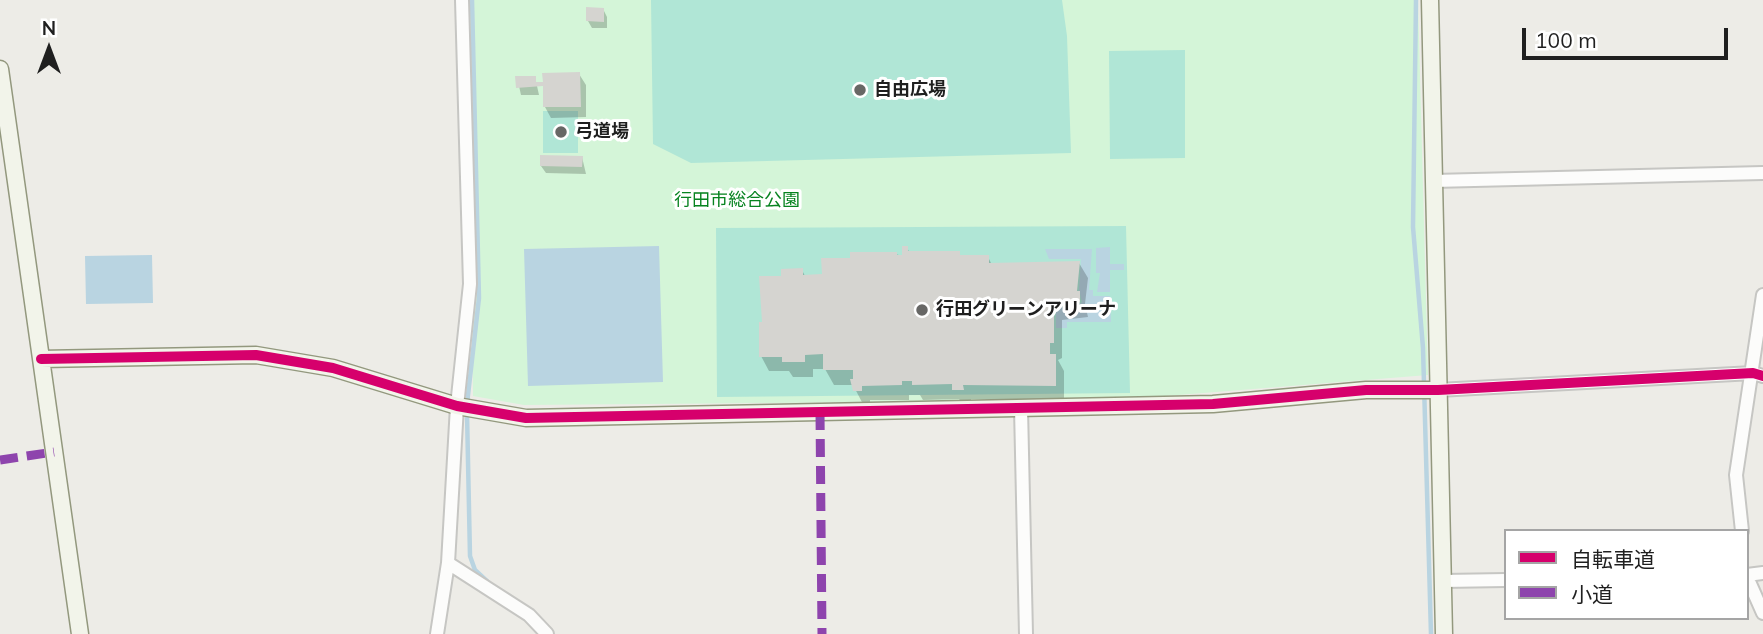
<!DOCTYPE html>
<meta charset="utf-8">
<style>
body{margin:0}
#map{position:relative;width:1763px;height:634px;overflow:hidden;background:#edece7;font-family:Mulish,"Noto Sans JP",sans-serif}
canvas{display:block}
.legend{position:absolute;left:1504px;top:529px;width:245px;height:91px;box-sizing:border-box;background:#fff;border:2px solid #a5a5a5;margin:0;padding:9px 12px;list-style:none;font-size:21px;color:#1f1f1f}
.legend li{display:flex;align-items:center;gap:14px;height:35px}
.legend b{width:35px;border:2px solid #a5a5a5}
.north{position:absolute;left:14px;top:14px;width:70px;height:70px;-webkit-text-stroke:5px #fff;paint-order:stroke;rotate:0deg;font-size:19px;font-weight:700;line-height:28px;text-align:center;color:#1f1f1f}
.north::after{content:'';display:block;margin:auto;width:24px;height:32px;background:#1f1f1f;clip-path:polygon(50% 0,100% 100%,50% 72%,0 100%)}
.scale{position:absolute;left:1522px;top:28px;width:206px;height:32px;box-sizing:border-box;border:4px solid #1f1f1f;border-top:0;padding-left:9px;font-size:21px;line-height:24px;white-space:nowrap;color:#1f1f1f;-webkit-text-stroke:5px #fff;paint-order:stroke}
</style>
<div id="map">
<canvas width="1763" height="634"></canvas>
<ul class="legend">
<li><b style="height:9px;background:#d6006c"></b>自転車道</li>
<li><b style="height:9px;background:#8e44ad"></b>小道</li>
</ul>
<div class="north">N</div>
<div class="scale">100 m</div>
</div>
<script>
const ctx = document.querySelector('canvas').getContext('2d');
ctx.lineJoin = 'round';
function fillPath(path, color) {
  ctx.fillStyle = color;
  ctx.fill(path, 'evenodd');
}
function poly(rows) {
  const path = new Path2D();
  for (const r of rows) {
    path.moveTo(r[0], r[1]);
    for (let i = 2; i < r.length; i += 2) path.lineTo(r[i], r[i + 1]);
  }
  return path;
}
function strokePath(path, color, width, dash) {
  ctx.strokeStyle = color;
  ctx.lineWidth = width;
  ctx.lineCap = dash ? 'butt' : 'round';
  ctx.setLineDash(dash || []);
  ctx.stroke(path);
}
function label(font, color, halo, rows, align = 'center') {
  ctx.font = font + ' Mulish,"Noto Sans JP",sans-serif';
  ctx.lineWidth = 6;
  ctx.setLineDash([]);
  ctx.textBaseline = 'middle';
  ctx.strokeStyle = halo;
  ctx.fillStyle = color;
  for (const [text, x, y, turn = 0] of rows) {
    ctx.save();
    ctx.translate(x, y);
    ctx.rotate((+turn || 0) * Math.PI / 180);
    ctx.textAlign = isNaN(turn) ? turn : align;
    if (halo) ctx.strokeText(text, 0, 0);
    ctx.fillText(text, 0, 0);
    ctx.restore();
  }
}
const park = poly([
 [468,0,1418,0,1428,375,1166,396,1021,401,524,405,473,396]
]);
const pitch = poly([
 [651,0,1062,0,1067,36,1071,153,691,163,653,144],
 [1185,50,1185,158,1110,159,1109,51],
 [543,111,578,111,578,153,543,153],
 [1126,226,1130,393,717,397,716,228]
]);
const water = poly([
 [659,246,663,382,528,386,524,249],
 [1110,247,1110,264,1124,264,1124,270,1110,270,1110,292,1097,292,1100,273,1096,273,1096,248],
 [1045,249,1092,249,1089,290,1093,290,1093,296,1110,296,1111,322,1067,322,1067,328,1056,328,1056,307,1078,306,1082,302,1079,290,1081,259,1049,259],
 [152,255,153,303,86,304,85,256]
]);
const shadow = poly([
 [603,9,607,17,607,28,592,28,588,21],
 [579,74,586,85,586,117,551,118,545,107],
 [517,77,535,77,539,95,521,95],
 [582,157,586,174,546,173,541,166],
 [907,248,910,253,988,257,992,265,1079,263,1088,278,1085,304,1088,317,1062,320,1062,358,1058,360,1064,371,1064,401,971,399,971,405,963,405,959,399,923,400,920,395,909,395,909,400,870,400,870,406,864,406,853,385,834,385,825,369,813,369,813,377,793,377,789,371,769,371,761,356,763,323,783,277,802,270,805,276,823,276,852,260,896,254,904,257]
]);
const stream = poly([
 [1416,0,1413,227,1423,348,1431,634],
 [467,404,479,298,472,0],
 [467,413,470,556,475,570,489,583]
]);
const building = poly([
 [586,7,604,8,604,22,586,21],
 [580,72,581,107,543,107,543,86,516,88,515,76,536,76,536,82,543,82,542,73],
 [540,155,583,156,582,167,540,166],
 [902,246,908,246,908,251,960,251,960,255,989,255,989,263,1080,261,1077,291,1080,291,1080,301,1078,305,1054,305,1054,343,1050,343,1050,354,1056,354,1056,386,963,385,964,390,952,390,952,384,912,385,912,381,902,381,902,385,862,386,862,391,853,391,850,379,853,379,853,370,823,370,823,354,805,355,805,362,782,362,782,357,759,357,759,322,762,322,759,276,781,276,781,269,803,268,803,275,822,274,821,258,850,258,850,252,897,252,897,255,902,255]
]);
const street = poly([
 [1433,181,1763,173],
 [1438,390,1753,373,1763,376],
 [1021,408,1026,634],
 [1742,531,1736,475,1763,295],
 [448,563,529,615,547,634],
 [1747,575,1763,573],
 [1747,577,1763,613],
 [1443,581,1506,580],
 [437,634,448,563,457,406,470,284,462,0]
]);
const secondary = poly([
 [1430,0,1444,634],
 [0,69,80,634],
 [41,359,256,355,333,368,457,406,526,418,1213,404,1366,390,1438,390]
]);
const quiet = poly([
 [820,412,822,634],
 [0,460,54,452]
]);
const cycleway = poly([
 [41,359,256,355,333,368,457,406,526,418,1213,404,1366,390,1438,390,1753,373,1763,376]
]);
const markers = [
 [860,90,7,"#676765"],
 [561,132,7,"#676765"],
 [922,310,7,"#676765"]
];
const poiNames = [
 ["自由広場",874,90],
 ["弓道場",575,132],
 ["行田グリーンアリーナ",936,310]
];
const parkNames = [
 ["行田市総合公園",737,201]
];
fillPath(park, '#d4f5d8');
fillPath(pitch, '#b0e6d6');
fillPath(water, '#b9d4e1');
fillPath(shadow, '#0003');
strokePath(stream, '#b9d4e1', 4.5);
fillPath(building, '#d5d4d0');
strokePath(street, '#c6c6c3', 16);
strokePath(secondary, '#93987e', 19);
strokePath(street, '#fcfcfb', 12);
strokePath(secondary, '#f2f4ea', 16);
strokePath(quiet, '#8e44ad', 9, [18, 9]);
strokePath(cycleway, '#d6006c', 10);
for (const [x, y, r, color] of markers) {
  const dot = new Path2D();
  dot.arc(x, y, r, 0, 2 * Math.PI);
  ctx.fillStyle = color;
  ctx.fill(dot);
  strokePath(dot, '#fff', 2.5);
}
label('bold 18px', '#1f1f1f', '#fff', poiNames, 'left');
label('18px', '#078320', '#fff', parkNames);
</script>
